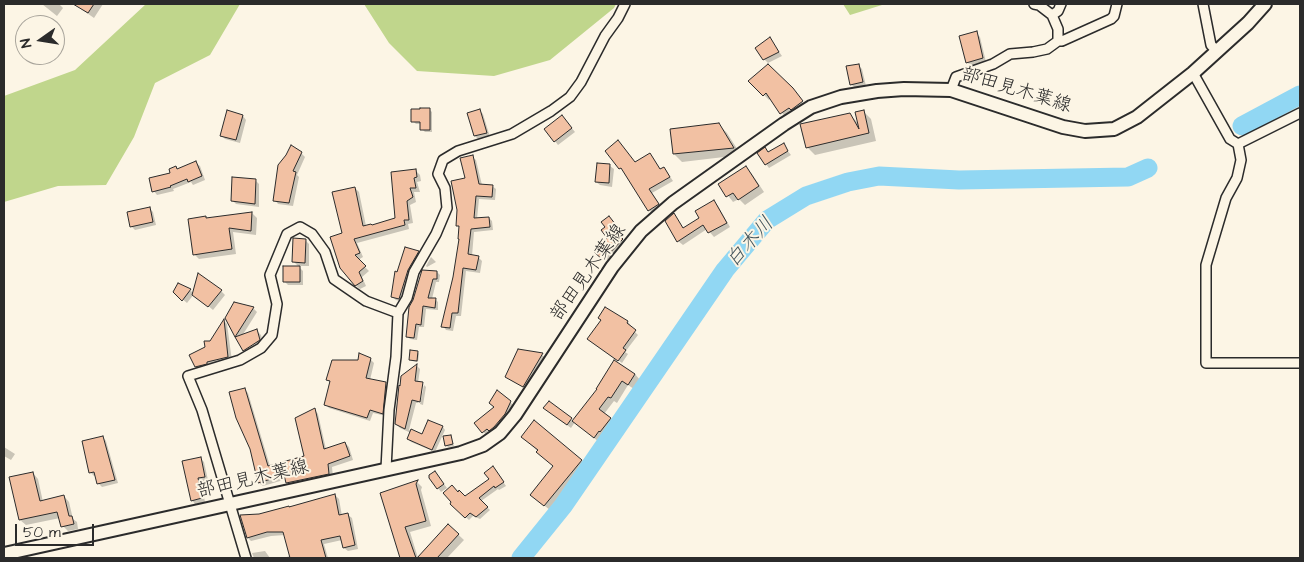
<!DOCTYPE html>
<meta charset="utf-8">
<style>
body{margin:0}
#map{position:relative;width:1304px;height:562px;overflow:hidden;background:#fcf5e5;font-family:"Architects Daughter",sans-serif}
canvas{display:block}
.frame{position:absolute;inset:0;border:5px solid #2b2b2b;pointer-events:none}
.north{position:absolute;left:15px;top:15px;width:50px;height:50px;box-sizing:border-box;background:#fcf5e5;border:1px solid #a8a49b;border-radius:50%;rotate:257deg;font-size:14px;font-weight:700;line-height:20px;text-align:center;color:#2b2b2b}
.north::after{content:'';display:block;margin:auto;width:18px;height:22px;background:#2b2b2b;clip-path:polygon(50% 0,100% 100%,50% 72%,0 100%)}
.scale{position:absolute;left:15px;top:524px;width:79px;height:22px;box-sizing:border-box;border:2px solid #2b2b2b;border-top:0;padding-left:6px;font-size:15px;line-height:18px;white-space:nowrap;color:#2b2b2b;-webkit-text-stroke:4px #fcf5e5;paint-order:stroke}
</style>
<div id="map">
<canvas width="1304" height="562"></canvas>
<div class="frame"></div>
<div class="north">N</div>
<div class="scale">50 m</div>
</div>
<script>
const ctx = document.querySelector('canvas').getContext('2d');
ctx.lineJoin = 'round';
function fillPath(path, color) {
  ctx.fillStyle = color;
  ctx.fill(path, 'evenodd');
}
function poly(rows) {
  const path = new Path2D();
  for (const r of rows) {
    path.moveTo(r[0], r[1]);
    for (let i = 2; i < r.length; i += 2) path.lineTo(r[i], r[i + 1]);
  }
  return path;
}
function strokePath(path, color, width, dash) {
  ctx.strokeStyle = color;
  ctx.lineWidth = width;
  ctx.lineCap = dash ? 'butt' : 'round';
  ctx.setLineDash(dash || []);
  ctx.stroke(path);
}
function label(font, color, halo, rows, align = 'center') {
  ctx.font = font + ' "Architects Daughter","Klee One",sans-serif';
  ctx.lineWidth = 4;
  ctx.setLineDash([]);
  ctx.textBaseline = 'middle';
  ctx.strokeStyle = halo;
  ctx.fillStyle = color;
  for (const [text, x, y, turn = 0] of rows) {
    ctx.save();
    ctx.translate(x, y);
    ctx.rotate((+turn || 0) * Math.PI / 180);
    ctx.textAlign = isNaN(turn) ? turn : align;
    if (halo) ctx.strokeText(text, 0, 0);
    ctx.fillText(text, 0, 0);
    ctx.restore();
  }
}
const green = poly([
 [146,4,240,4,210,55,155,83,134,137,106,185,58,186,4,202,4,96,75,70],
 [364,4,616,4,614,8,550,60,494,76,417,71,389,43],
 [843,4,882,4,882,5,850,15]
]);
const shadow = poly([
 [42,4,59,4,63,8,57,16],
 [74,4,103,4,94,18],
 [976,33,980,37,986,62,971,66,967,62],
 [770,39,782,56,768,63,764,59],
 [858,65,862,69,866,86,855,88,851,84],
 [750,81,797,95,806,107,786,118,771,98,769,100],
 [429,109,432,112,432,132,425,132,422,129,422,124,416,124,413,121],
 [479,110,483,114,490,137,479,140,475,136,469,114],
 [863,111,871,119,876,141,815,155,807,147,849,114,859,124],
 [243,116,246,120,240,143,225,139,221,135],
 [566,121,575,132,558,145,555,141],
 [719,125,727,133,741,155,682,162,674,154],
 [783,145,791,155,769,168,766,164],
 [606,151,636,164,650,155,661,170,664,168,667,172,673,181,652,193,662,208,653,214,649,210,624,172],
 [301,153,305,157,297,175,299,177,293,206,278,204,275,200],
 [472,157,476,160,482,185,492,186,496,189,495,200,479,199,477,219,489,218,492,221,493,230,474,232,472,256,478,257,482,261,480,273,466,271,461,316,456,316,453,331,446,330,443,326,454,277,460,240,460,228,457,225],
 [196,163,200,166,205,180,193,185,191,182,173,189,174,191,157,195,154,191,176,168,178,170],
 [610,166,614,169,612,187,600,185,596,182],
 [746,168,752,174,764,192,745,205,739,199,733,202,720,185],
 [416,171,420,175,421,181,417,182,420,192,414,192,416,202,410,205,413,223,408,224,409,229,357,243,363,257,358,260,369,271,362,277,366,286,360,289,355,285,344,234,355,188,359,192,366,226,372,226,397,219],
 [255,180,259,184,259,207,236,204,232,200],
 [714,202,718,206,730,227,714,237,707,229,683,245,678,241,674,215,684,229,701,218],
 [149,208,153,212,156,225,135,230,131,226],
 [252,213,257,218,256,235,233,232,236,254,199,259,194,254,206,218,208,219],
 [612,221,619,230,615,233,625,243,607,263,596,252,609,238,607,227],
 [305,240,309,244,309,266,298,266,294,262],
 [418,252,422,256,403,302,396,300,392,297],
 [431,257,436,262,427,267,426,266],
 [299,267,303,271,303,285,288,285,284,281],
 [437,272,440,275,439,282,436,282,432,299,435,299,438,302,438,310,426,309,424,327,419,327,417,340,410,339,407,336,410,307],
 [179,284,194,293,221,291,225,295,213,310,194,294,187,303,174,292],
 [253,308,257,312,242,336,257,331,261,335,263,344,248,354,244,350,226,318],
 [605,308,628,322,631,326,630,327,638,335,625,352,628,354,622,363,592,342,602,321,599,318],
 [224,321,227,324,232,361,200,370,196,367],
 [519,351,542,355,546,358,528,390,506,376],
 [418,352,419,354,418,362,412,361,410,359],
 [370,359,374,363,370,380,386,384,389,387,386,416,373,413,370,421,329,408,325,404,331,383,328,380],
 [417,366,420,369,418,383,424,385,421,385,418,403,416,403,409,430,423,435,429,422,443,427,445,430,435,452,411,442,408,439,411,433,400,428,396,424],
 [635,374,640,380,634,389,628,385,617,403,614,401,604,414,616,424,606,437,605,435,600,443,575,422,571,428,549,412,573,421,598,390],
 [424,385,426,387,423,405,420,404],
 [244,389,248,393,270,466,306,456,315,410,318,414,326,449,345,443,349,447,353,460,332,467,333,477,291,486,287,479,263,486,259,483,251,449],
 [510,402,514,406,508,418,487,436,476,423],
 [451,436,454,446,448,447,446,445],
 [103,437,106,441,118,483,102,487,98,483,96,475,94,476,90,472],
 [528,442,581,461,586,466,550,510,537,500,554,467],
 [4,447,15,454,11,460,4,456],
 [200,458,204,462,208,480,201,482,205,502,195,504,192,500],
 [496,471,506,486,499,490,498,489,481,501,490,510,480,519,473,516,469,520,451,504,465,498,491,479],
 [33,473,38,479,43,502,64,496,69,502,73,519,77,522,78,529,68,531,63,526,60,518,26,525,20,520,11,478],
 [438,476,447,488,441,492,438,488],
 [417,482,422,487,421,490,431,526,410,532,418,558,448,525,464,540,447,558,401,558,382,494],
 [335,495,339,499,342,516,348,515,352,518,358,549,348,551,344,548,342,540,324,544,328,558,283,558,290,556,285,535,271,536,251,541,248,538,259,515],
 [265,551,270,558,254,558,252,553]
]);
const river = poly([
 [1242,126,1300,95],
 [521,558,563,506,725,270,767,220,806,196,848,182,879,176,959,180,1128,177,1148,168]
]);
const building = poly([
 [73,4,94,4,88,13,73,4],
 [977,31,983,58,966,63,959,36,977,31],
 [770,37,779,52,763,60,755,48,770,37],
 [768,64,793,88,803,101,791,110,789,108,780,114,766,93,763,96,748,81,768,64],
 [859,64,863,82,850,85,846,66,859,64],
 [420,108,430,108,430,130,420,130,420,122,411,122,411,109,420,109,420,108],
 [480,109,487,133,474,136,467,113,480,109],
 [227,110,243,115,236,140,220,136,227,110],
 [864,110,869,133,806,148,800,124,850,113,859,129,855,112,864,110],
 [562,115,572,128,554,142,544,129,562,115],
 [719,123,734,148,673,154,670,129,719,123],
 [618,140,635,162,650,153,660,169,664,167,670,177,649,189,659,204,648,211,621,168,619,169,605,151,618,140],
 [784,143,788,151,765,165,757,153,765,147,768,152,784,143],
 [291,145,302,152,293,171,296,172,289,203,273,201,278,165,286,155,291,145],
 [473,155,479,184,493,185,492,197,476,196,474,218,489,217,490,227,471,229,468,254,479,256,476,270,463,268,458,313,452,313,450,328,441,327,453,277,459,239,458,239,459,226,456,226,457,210,451,181,465,178,460,158,473,155],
 [196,161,202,176,188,182,187,179,170,186,171,187,152,192,149,178,170,173,169,169,176,166,177,169,196,161],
 [597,163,610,164,609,183,595,182,597,163],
 [746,166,759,186,738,200,733,193,726,197,718,184,746,166],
 [416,169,417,177,414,178,416,188,410,188,413,197,407,201,409,220,404,220,405,225,354,239,360,253,355,255,366,266,359,272,363,281,355,286,340,268,330,237,342,233,332,192,355,187,363,226,371,224,372,225,395,218,391,172,416,169],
 [232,177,256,179,255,204,231,201,232,177],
 [714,200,727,223,708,233,703,225,677,242,665,221,674,213,683,228,699,218,695,211,714,200],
 [150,207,153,222,130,227,127,212,150,207],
 [252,212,251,231,229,228,232,249,193,255,188,219,206,216,206,218,252,212],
 [609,216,616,225,612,229,623,239,603,260,594,252,607,238,601,230,605,227,601,222,609,216],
 [293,238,306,239,305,263,292,262,293,238],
 [405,247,419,251,408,270,399,299,391,297,395,271,397,272,405,247],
 [283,266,300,266,300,282,283,282,283,266],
 [422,270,437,271,437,279,433,279,428,298,436,298,435,308,423,306,421,325,416,324,414,338,406,337,409,307,413,300,422,270],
 [198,273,222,290,208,307,192,295,198,273],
 [178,283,191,289,182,301,173,292,178,283],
 [234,302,254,307,235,337,225,318,234,302],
 [605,307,628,321,627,323,636,330,623,348,626,350,618,361,587,339,601,320,598,318,605,307],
 [224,319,228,357,207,362,207,364,195,367,189,355,205,347,204,341,210,341,224,319],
 [257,329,260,340,243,351,235,337,257,329],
 [518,349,543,353,523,387,505,377,518,349],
 [410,350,418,351,417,361,409,360,410,350],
 [359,353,371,358,366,378,386,382,383,414,370,410,367,418,324,405,330,381,326,380,332,360,358,360,359,353],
 [614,360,635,374,628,385,622,381,611,398,608,397,599,409,611,418,600,432,599,431,594,438,572,421,597,389,596,389,614,360],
 [417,364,415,381,423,382,420,402,412,400,405,429,395,424,399,385,400,386,401,376,417,364],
 [245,388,268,466,304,456,295,418,315,408,324,449,345,442,350,456,328,464,329,474,286,483,284,475,258,483,250,449,236,418,229,392,245,388],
 [497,390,511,401,505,414,494,427,489,431,487,429,482,433,474,423,494,407,489,403,497,390],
 [549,401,572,418,567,425,543,408,549,401],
 [428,420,443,426,432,450,407,439,411,429,422,434,428,420],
 [534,420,582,460,544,506,530,495,553,466,536,452,538,450,521,437,534,420],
 [451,435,453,444,445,446,443,436,451,435],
 [103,436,115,480,97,484,94,472,89,473,82,441,103,436],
 [201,457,205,477,198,478,202,498,191,501,182,461,201,457],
 [493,466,504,482,495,488,494,486,479,498,488,507,476,517,470,513,465,518,450,504,451,502,443,493,452,485,458,492,459,490,465,496,489,479,484,473,493,466],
 [435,471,444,484,437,489,429,478,429,475,435,471],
 [33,472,40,501,64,495,69,516,72,516,74,524,61,527,57,512,19,520,9,477,33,472],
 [418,480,416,484,426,521,405,527,416,558,400,558,380,493,418,480],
 [335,494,339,515,348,513,355,545,343,548,340,536,321,540,326,558,290,558,283,532,267,532,247,538,240,515,259,514,289,506,289,507,335,494],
 [448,524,459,534,437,558,417,558,448,524]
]);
const minor = poly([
 [1203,4,1211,45,1217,51],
 [1052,15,1058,11,1061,4],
 [1058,41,1062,41,1111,19,1114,16,1117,4],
 [1193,73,1230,139,1238,144,1241,160,1237,178,1226,198,1206,265,1206,363,1300,363],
 [951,90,956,77,993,64,1010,54,1033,52,1047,49,1058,41,1058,29,1052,15,1039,5,1034,4],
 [1238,144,1300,113],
 [386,469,389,410,396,357,398,313,407,298,414,272,436,234,447,208,445,188,438,174,443,160,458,151,512,134,551,111,570,97,581,82,605,36,618,18,625,4],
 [246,558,202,410,188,376,240,360,261,348,272,335,277,304,270,275,287,234,300,227,312,234,325,252,334,279,366,301,398,313]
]);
const secondary = poly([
 [4,554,461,453,483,445,500,433,515,415,612,267,641,231,673,203,784,124,811,107,841,97,877,91,904,89,951,90,1063,127,1085,131,1114,129,1137,117,1193,73,1248,23,1265,4]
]);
const streetNames = [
 ["部田見木葉線",1016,91,17],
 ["部田見木葉線",589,273,-54],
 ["部田見木葉線",253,480,-13]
];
const waterNames = [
 ["白木川",751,243,-48]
];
fillPath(green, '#c0d68c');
fillPath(shadow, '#0003');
strokePath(river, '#91d7f3', 19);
fillPath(building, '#f2c1a3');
strokePath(building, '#2b2b2b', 1);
strokePath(minor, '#2b2b2b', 12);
strokePath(secondary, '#2b2b2b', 16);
strokePath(minor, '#fcf5e5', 9);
strokePath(secondary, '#fcf5e5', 12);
label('19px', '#2b2b2b', '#fcf5e5', streetNames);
label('italic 20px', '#44565d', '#fcf5e5', waterNames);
</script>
